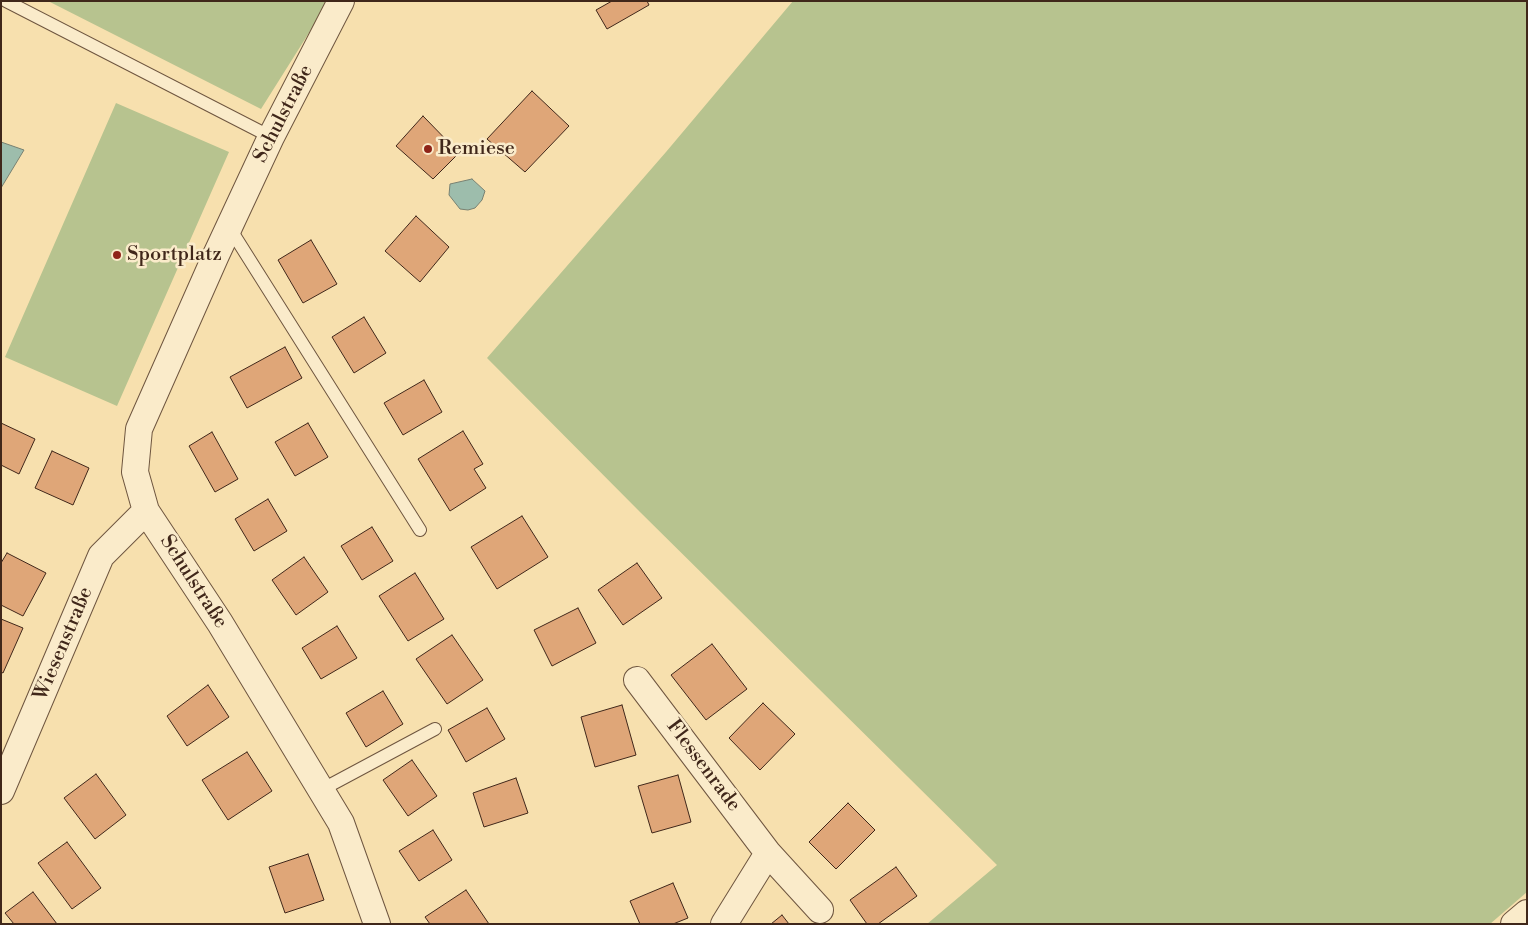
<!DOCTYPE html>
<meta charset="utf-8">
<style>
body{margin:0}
#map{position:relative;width:1528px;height:925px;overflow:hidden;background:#f7e0ae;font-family:"Libre Bodoni",serif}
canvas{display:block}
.frame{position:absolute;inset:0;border:2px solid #40271a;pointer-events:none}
</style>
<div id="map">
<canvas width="1528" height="925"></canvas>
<div class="frame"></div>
</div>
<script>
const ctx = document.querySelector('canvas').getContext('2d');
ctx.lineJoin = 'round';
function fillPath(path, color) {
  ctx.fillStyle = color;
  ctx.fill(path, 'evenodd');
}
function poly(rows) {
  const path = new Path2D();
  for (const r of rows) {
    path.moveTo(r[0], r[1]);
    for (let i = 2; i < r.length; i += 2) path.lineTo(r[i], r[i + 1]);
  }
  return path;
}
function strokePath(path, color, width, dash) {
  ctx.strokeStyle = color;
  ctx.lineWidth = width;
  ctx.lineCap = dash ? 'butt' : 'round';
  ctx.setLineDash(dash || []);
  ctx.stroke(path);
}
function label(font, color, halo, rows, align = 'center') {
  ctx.font = font + ' "Libre Bodoni",serif';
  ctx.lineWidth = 5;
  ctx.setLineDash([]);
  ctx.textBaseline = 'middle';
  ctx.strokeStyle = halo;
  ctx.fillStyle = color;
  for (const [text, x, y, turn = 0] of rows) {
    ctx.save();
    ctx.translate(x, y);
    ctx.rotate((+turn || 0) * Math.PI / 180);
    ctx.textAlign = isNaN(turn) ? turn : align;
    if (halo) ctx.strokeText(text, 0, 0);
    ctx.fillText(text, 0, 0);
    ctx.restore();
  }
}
const green = poly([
 [48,1,329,1,261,109],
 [793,1,1527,1,1527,892,1490,924,927,924,997,865,640,512,487,358,666,152],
 [116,103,229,152,117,406,5,357]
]);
const water = poly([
 [1,142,24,150,1,188,1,142],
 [472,179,485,191,482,200,475,208,468,210,460,209,449,195,450,184,472,179]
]);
const building = poly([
 [612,1,647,1,649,5,607,29,596,10,612,1],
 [532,91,569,126,525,172,487,139,532,91],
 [423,116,459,153,433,179,396,146,423,116],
 [416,216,449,247,420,282,385,251,416,216],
 [311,240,337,284,303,303,278,260,311,240],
 [364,317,386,353,354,373,332,337,364,317],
 [285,347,302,378,247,408,230,377,285,347],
 [424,380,442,412,403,435,384,403,424,380],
 [1,423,35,439,19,474,1,465,1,423],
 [308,423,328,457,295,476,275,442,308,423],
 [463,431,483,464,474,469,486,488,450,511,418,459,463,431],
 [212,432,238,479,215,492,189,446,212,432],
 [52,451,89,468,73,505,35,488,52,451],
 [268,499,287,531,254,551,235,519,268,499],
 [522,516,548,557,497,589,471,547,522,516],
 [372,527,393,561,362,580,341,546,372,527],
 [7,553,46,573,23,616,1,605,1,563,7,553],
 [304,557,328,592,296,615,272,580,304,557],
 [637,563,662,598,623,625,598,590,637,563],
 [415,573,444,619,408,641,379,596,415,573],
 [578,608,596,643,552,666,534,630,578,608],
 [1,619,23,628,3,673,1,672,1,619],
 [337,626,357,658,321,679,302,648,337,626],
 [452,635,483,680,447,704,416,659,452,635],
 [712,644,747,689,706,720,671,675,712,644],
 [208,685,229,717,187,746,167,716,208,685],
 [383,691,403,724,366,747,346,713,383,691],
 [763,703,795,734,760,770,729,738,763,703],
 [622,705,636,755,595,767,581,717,622,705],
 [487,708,505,739,466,762,448,730,487,708],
 [247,752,272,791,228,820,202,780,247,752],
 [412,760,437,796,408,816,383,780,412,760],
 [96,774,126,815,95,839,64,798,96,774],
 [678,775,691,822,652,833,638,786,678,775],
 [516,778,528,813,484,827,473,793,516,778],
 [848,803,875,830,836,869,809,842,848,803],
 [433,830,452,860,419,881,399,851,433,830],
 [67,842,101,888,72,909,38,863,67,842],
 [308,854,324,900,285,913,269,867,308,854],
 [896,867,917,896,878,924,867,924,850,900,896,867],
 [673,883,688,918,673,924,640,924,630,901,673,883],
 [466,890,489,924,430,924,425,917,466,890],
 [33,892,57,924,14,924,5,913,33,892],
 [782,915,789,924,771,924,782,915]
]);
const lane = poly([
 [6,1,271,137],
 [229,227,420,530],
 [321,790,435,729]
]);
const street = poly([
 [341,1,271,137,216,255,139,429,135,472,146,511,220,623,341,823,377,924],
 [637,680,768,853,724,924],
 [1,791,101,556,146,511],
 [768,853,820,910],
 [1514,924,1527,913]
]);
const markers = [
 [428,149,5,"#8f2418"],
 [117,255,5,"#8f2418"]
];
const streetNames = [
 ["Schulstraße",284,114,-63],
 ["Schulstraße",193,582,57],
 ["Wiesenstraße",64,644,-67],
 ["Flessenrade",703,766,53]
];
const poiNames = [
 ["Remiese",438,149],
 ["Sportplatz",127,255]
];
fillPath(green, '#b7c38f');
fillPath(water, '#9dbdac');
strokePath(water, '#788172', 1);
fillPath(building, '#dfa678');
strokePath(building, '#40271a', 1);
strokePath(lane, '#6e553f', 14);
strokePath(street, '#6e553f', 28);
strokePath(lane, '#faebca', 12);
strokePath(street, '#faebca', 26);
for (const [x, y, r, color] of markers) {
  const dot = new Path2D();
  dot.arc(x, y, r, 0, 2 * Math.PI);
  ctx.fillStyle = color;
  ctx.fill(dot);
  strokePath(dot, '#faebca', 2);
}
label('20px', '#40271a', '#faebca', streetNames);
label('20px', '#40271a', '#faebca', poiNames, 'left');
</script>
